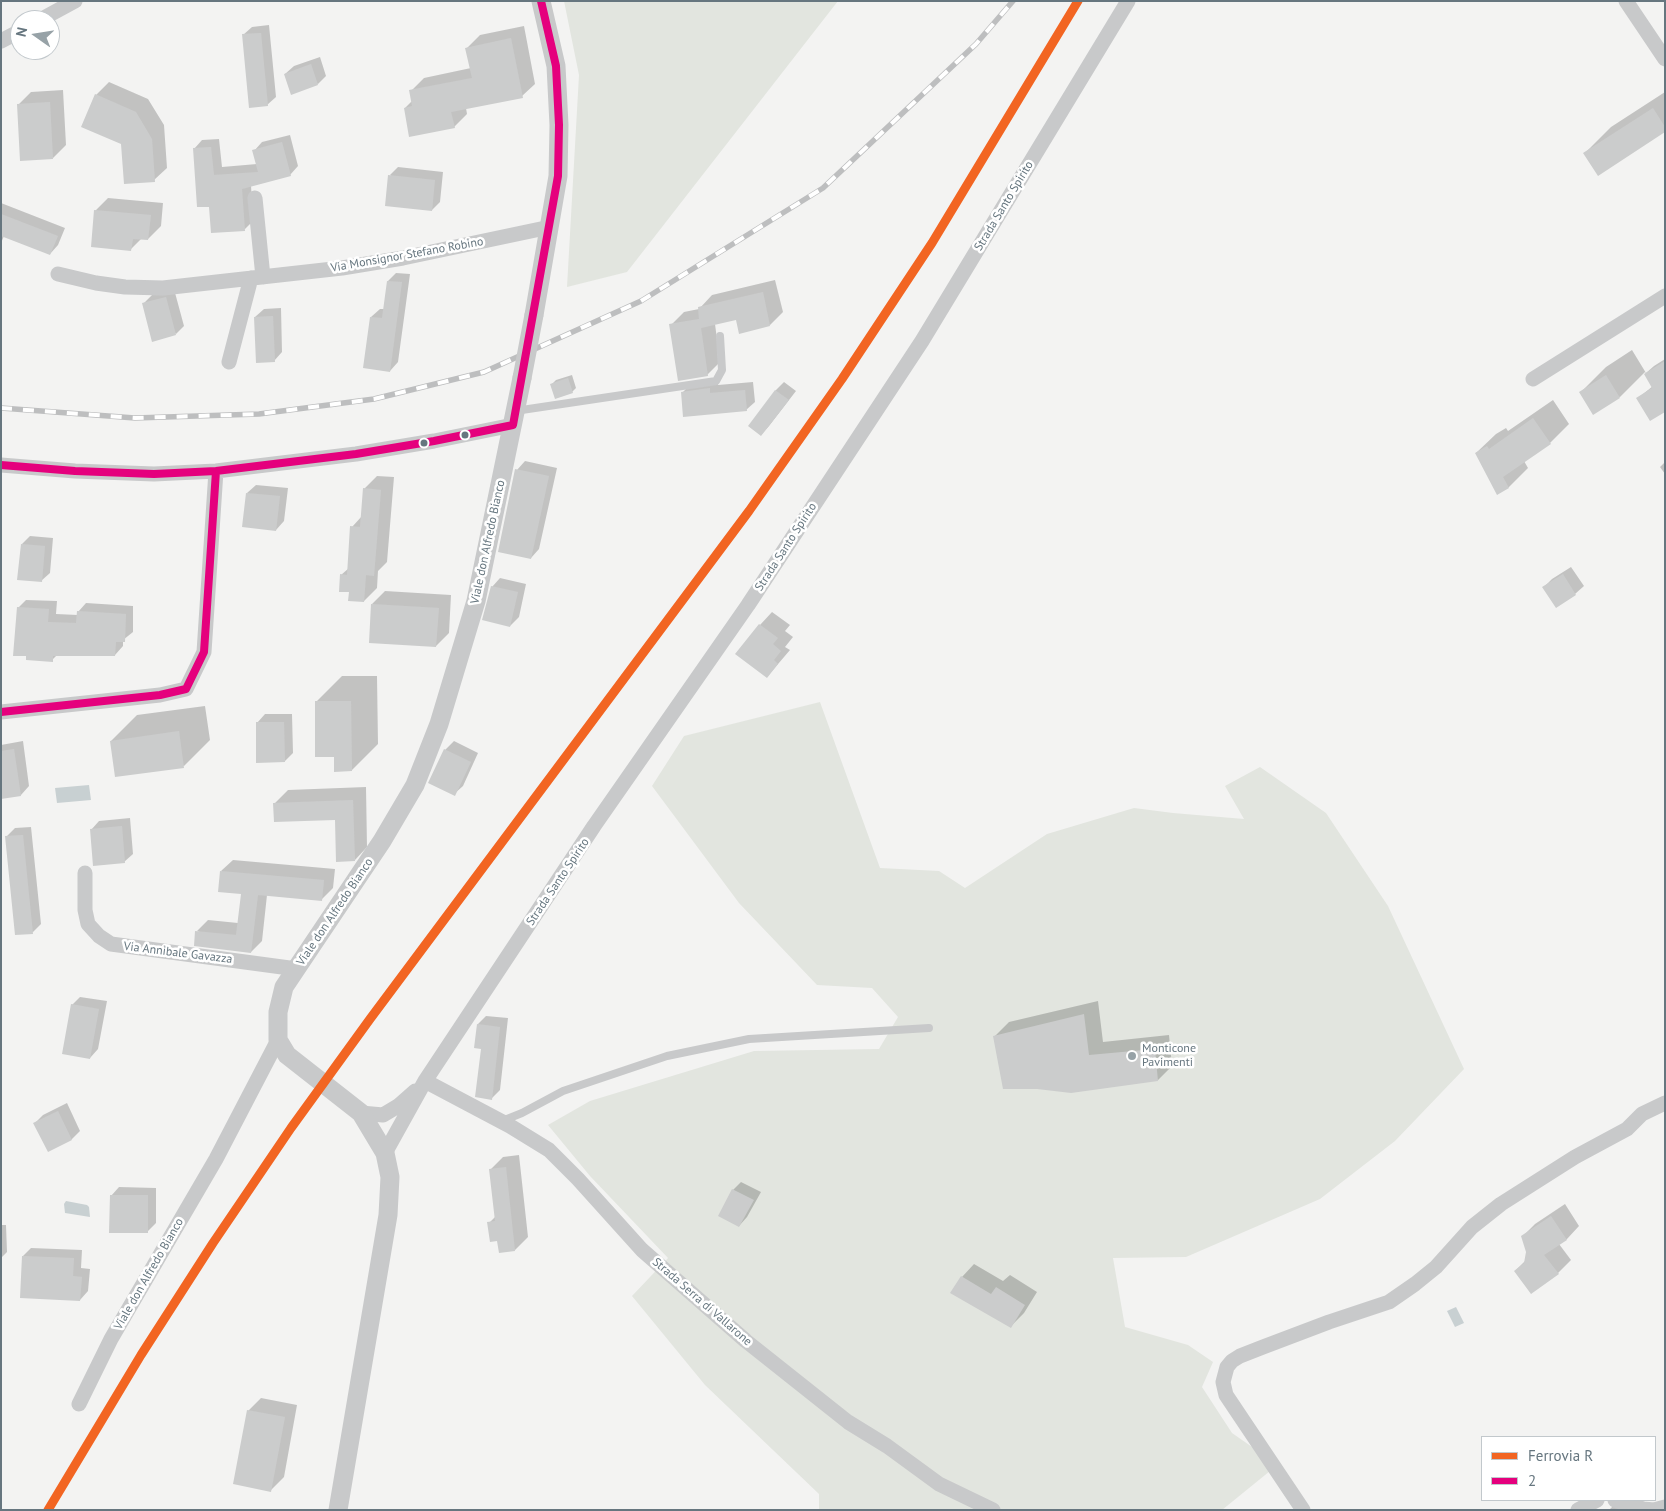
<!DOCTYPE html>
<style>
body{margin:0}
#map{position:relative;width:1666px;height:1511px;overflow:hidden;background:#f3f3f2;font-family:"PT Sans",sans-serif}
canvas{display:block}
.frame{position:absolute;inset:0;border:2px solid #66767f;pointer-events:none}
.legend{position:absolute;left:1481px;top:1436px;width:175px;height:65px;box-sizing:border-box;background:#fff;border:1px solid #c2c8cc;margin:0;padding:6px 9px;list-style:none;font-size:15px;color:#66767f}
.legend li{display:flex;align-items:center;gap:10px;height:25px}
.legend b{width:25px;border:1px solid #c2c8cc}
.north{position:absolute;left:10px;top:10px;width:50px;height:50px;box-sizing:border-box;background:#fff;border:1px solid #c2c8cc;border-radius:50%;rotate:283deg;font-size:14px;font-weight:700;line-height:20px;text-align:center;color:#66767f}
.north::after{content:'';display:block;margin:auto;width:18px;height:22px;background:#97a2a7;clip-path:polygon(50% 0,100% 100%,50% 72%,0 100%)}
</style>
<div id="map">
<canvas width="1666" height="1511"></canvas>
<div class="frame"></div>
<ul class="legend">
<li><b style="height:6px;background:#f26522"></b>Ferrovia R</li>
<li><b style="height:6px;background:#e5007d"></b>2</li>
</ul>
<div class="north">N</div>
</div>
<script>
const ctx = document.querySelector('canvas').getContext('2d');
ctx.lineJoin = 'round';
function fillPath(path, color) {
  ctx.fillStyle = color;
  ctx.fill(path, 'evenodd');
}
function poly(rows) {
  const path = new Path2D();
  for (const r of rows) {
    path.moveTo(r[0], r[1]);
    for (let i = 2; i < r.length; i += 2) path.lineTo(r[i], r[i + 1]);
  }
  return path;
}
function strokePath(path, color, width, dash) {
  ctx.strokeStyle = color;
  ctx.lineWidth = width;
  ctx.lineCap = dash ? 'butt' : 'round';
  ctx.setLineDash(dash || []);
  ctx.stroke(path);
}
function label(font, color, halo, rows, align = 'center') {
  ctx.font = font + ' "PT Sans",sans-serif';
  ctx.lineWidth = 5;
  ctx.setLineDash([]);
  ctx.textBaseline = 'middle';
  ctx.strokeStyle = halo;
  ctx.fillStyle = color;
  for (const [text, x, y, turn = 0] of rows) {
    ctx.save();
    ctx.translate(x, y);
    ctx.rotate((+turn || 0) * Math.PI / 180);
    ctx.textAlign = isNaN(turn) ? turn : align;
    if (halo) ctx.strokeText(text, 0, 0);
    ctx.fillText(text, 0, 0);
    ctx.restore();
  }
}
const green = poly([
 [564,1,838,1,627,272,567,287,579,75],
 [820,702,880,868,939,871,965,888,1047,834,1134,808,1173,813,1244,819,1225,786,1260,767,1326,813,1388,906,1464,1069,1395,1141,1320,1199,1186,1257,1113,1258,1125,1327,1188,1345,1213,1362,1202,1387,1232,1433,1255,1449,1270,1471,1222,1510,819,1510,819,1494,705,1385,632,1296,668,1258,590,1176,548,1125,590,1101,754,1051,879,1049,898,1017,872,988,817,985,739,903,652,786,684,736]
]);
const water = poly([
 [89,785,91,800,57,803,55,788],
 [66,1201,87,1205,89,1207,90,1217,65,1213,64,1204],
 [1456,1307,1464,1323,1455,1327,1447,1311]
]);
const shadow = poly([
 [269,25,276,97,267,105,243,35,252,27],
 [524,26,535,84,522,96,466,108,467,114,454,127,405,108,413,100,411,91,424,78,471,68,467,48,480,35],
 [320,57,326,76,318,84,285,74,294,66],
 [109,82,148,99,164,125,167,168,154,180,122,143,96,95],
 [63,90,66,145,53,158,18,105,31,92],
 [1665,92,1665,131,1585,153,1611,127],
 [290,135,298,166,290,175,251,185,253,221,245,229,212,232,210,205,194,149,202,140,219,139,222,167,257,164,254,151,262,142],
 [398,167,443,172,440,202,432,210,390,175],
 [108,198,163,203,161,226,148,239,142,238,131,249,95,211],
 [1,203,65,228,58,245,50,254,4,236,1,243],
 [396,273,410,274,398,362,390,371,371,317,380,309,384,309,388,281],
 [775,280,783,312,770,325,737,319,715,324,720,362,707,375,671,325,684,312,699,309,712,295],
 [174,289,184,326,176,334,143,304,152,295],
 [281,308,282,352,274,361,255,317,264,309],
 [1632,350,1646,373,1654,366,1665,359,1665,410,1638,398,1653,386,1645,372,1620,397,1581,392,1606,367],
 [572,375,576,388,572,392,552,384,556,380],
 [718,380,718,385,753,382,755,402,746,410,683,392,691,384],
 [784,382,796,391,769,426,761,435,749,426,776,390],
 [1553,400,1569,424,1550,443,1524,461,1528,468,1509,487,1498,493,1476,453,1496,434,1506,428,1508,431],
 [525,461,557,468,539,549,531,558,517,470],
 [1665,462,1665,474,1660,467],
 [377,476,394,477,387,562,378,571,377,588,364,601,351,591,341,575,349,568,352,527,362,516,364,489],
 [256,485,288,488,284,521,276,530,247,493],
 [30,536,53,538,50,573,41,581,22,544],
 [1571,567,1584,586,1575,594,1544,587,1552,579],
 [500,578,526,584,519,617,510,626,492,587],
 [385,591,451,595,449,633,436,646,372,604],
 [26,600,57,601,56,614,78,615,78,612,86,603,133,606,133,632,123,640,123,646,115,655,58,654,52,660,18,608],
 [772,612,790,625,785,631,793,637,785,647,790,650,767,677,760,625],
 [342,676,377,676,378,744,352,770,335,756,316,702],
 [205,706,210,740,184,766,111,741,137,715],
 [265,714,292,714,293,753,285,761,257,723],
 [23,741,29,786,21,795,1,798,1,745],
 [454,741,478,753,463,786,454,794,430,782,445,750],
 [366,787,367,847,355,860,336,818,275,803,288,790],
 [130,818,133,854,124,862,91,830,99,821],
 [31,827,41,924,33,932,16,934,6,837,15,828],
 [233,860,335,869,333,888,322,899,267,895,262,941,251,952,197,931,208,920,238,923,242,893,221,871],
 [80,997,107,1001,98,1049,90,1058,72,1005],
 [1098,1001,1103,1042,1169,1035,1172,1066,1158,1080,995,1036,1009,1022],
 [486,1016,508,1018,500,1090,491,1099,478,1024],
 [67,1103,80,1131,72,1139,48,1150,35,1123,43,1115],
 [519,1155,528,1237,515,1250,498,1240,489,1223,496,1216,490,1170,503,1157],
 [741,1182,761,1192,747,1217,739,1226,733,1190],
 [119,1187,156,1188,156,1223,147,1232,111,1196],
 [1565,1204,1579,1226,1567,1239,1559,1244,1571,1260,1558,1273,1515,1271,1526,1260,1528,1252,1522,1237,1535,1224],
 [1,1225,6,1225,7,1252,1,1258],
 [31,1248,82,1250,81,1268,90,1269,88,1291,80,1300,23,1256],
 [974,1264,1003,1281,1010,1275,1037,1292,1024,1313,1011,1326,962,1277],
 [261,1398,297,1405,284,1477,271,1490,248,1411],
 [1619,1500,1639,1510,1609,1510]
]);
const building = poly([
 [261,33,268,106,249,108,242,34],
 [511,38,523,98,451,112,455,128,409,137,404,108,412,106,409,90,472,78,465,48],
 [311,64,318,85,291,95,284,74],
 [95,94,136,112,152,139,155,182,124,184,121,144,81,127],
 [50,102,53,159,20,161,17,104],
 [1653,108,1665,127,1665,132,1598,176,1583,153],
 [282,142,291,176,242,189,245,231,211,233,209,207,197,207,193,148,211,147,214,175,258,172,252,150],
 [388,175,435,180,432,211,385,206],
 [94,210,151,215,148,240,133,239,131,251,91,247],
 [1,214,58,236,50,255,1,236],
 [387,281,402,282,390,372,363,368,370,317,382,318],
 [763,292,770,326,739,334,736,320,701,328,708,376,678,381,669,324,699,319,698,307],
 [166,297,176,335,152,342,142,303],
 [273,316,275,362,256,363,254,317],
 [1665,361,1665,412,1650,421,1636,398,1652,388,1644,374],
 [1606,375,1620,398,1593,415,1579,392],
 [568,378,573,393,555,399,550,384],
 [710,388,710,393,745,390,747,411,683,417,681,392],
 [775,390,789,400,761,436,748,426],
 [1533,418,1551,444,1503,477,1509,488,1497,495,1475,453,1487,446,1489,449],
 [515,469,549,476,531,559,498,552],
 [363,488,381,490,374,576,366,575,364,602,348,601,349,592,339,592,340,574,347,575,350,526,360,527],
 [246,493,280,496,276,531,242,527],
 [21,544,45,546,42,582,17,580],
 [1563,574,1576,595,1556,608,1542,587],
 [491,586,518,592,510,627,482,620],
 [371,604,439,608,436,647,369,643],
 [17,607,49,609,48,622,76,623,77,611,126,614,125,642,116,642,115,656,53,656,53,662,26,660,26,656,13,656],
 [759,624,778,638,773,644,781,651,774,660,778,664,767,678,735,654],
 [315,701,351,701,352,771,334,772,334,757,315,757],
 [256,722,284,722,285,762,256,763],
 [179,731,184,768,115,777,110,741],
 [14,749,21,796,1,799,1,751],
 [444,749,471,762,455,796,428,783],
 [353,800,355,861,336,862,335,820,274,822,273,803],
 [122,826,125,863,93,866,90,829],
 [23,835,33,934,15,935,5,836],
 [220,871,324,880,322,901,258,895,251,953,194,946,195,931,236,935,241,894,218,892],
 [71,1004,99,1009,90,1059,62,1054],
 [1084,1014,1089,1055,1155,1049,1158,1081,1071,1093,1037,1089,1003,1089,993,1036],
 [477,1024,500,1027,492,1100,475,1097,481,1049,474,1048],
 [58,1111,72,1140,48,1152,33,1123],
 [506,1167,515,1251,499,1253,497,1241,490,1242,487,1222,495,1221,489,1169],
 [732,1189,754,1200,739,1227,718,1216],
 [110,1195,148,1195,148,1233,109,1233],
 [1551,1216,1567,1240,1544,1255,1559,1274,1531,1294,1514,1271,1524,1263,1526,1252,1521,1236],
 [22,1256,74,1258,73,1276,82,1277,80,1301,20,1298],
 [961,1276,991,1294,996,1287,1025,1305,1011,1328,950,1293],
 [247,1410,285,1417,271,1492,233,1484]
]);
const service = poly([
 [515,411,716,381,722,370,720,336],
 [502,1121,522,1113,563,1091,667,1056,749,1039,929,1028]
]);
const minor = poly([
 [1626,1,1665,59],
 [40,20,75,1],
 [1,41,20,31],
 [255,198,263,277],
 [58,274,96,283,125,287,163,288,342,268,403,258,550,227],
 [229,362,251,278],
 [1533,379,1665,296],
 [1,465,75,471,154,474,216,471,356,454,434,441,513,425],
 [1,712,160,695,186,689,204,652,216,471],
 [85,873,85,910,88,924,99,936,111,944,297,969],
 [425,1081,510,1126,549,1150,578,1179,642,1250,746,1341,848,1422,887,1446,939,1484,993,1510],
 [361,1113,383,1115,398,1106,415,1091],
 [385,1153,425,1081,594,826,748,605,922,341,1128,1],
 [79,1404,111,1339,216,1159,278,1040],
 [1615,1500,1643,1509,1654,1510,1665,1507],
 [1303,1510,1226,1395,1223,1382,1227,1367,1232,1361,1240,1356,1263,1347,1329,1322,1389,1302,1415,1284,1436,1267,1472,1227,1501,1204,1575,1157,1627,1129,1642,1114,1665,1103],
 [1578,1510,1597,1500]
]);
const tertiary = poly([
 [534,315,558,176,559,125,556,66,541,1],
 [338,1510,388,1215,390,1177,385,1153,361,1113,287,1055,278,1040,278,1012,284,987,382,841,415,785,439,724,476,601,522,378]
]);
const rail = poly([
 [1,408,135,418,259,414,374,399,484,372,641,301,823,188,976,44,1013,1]
]);
const tertiaryBridge = poly([
 [522,378,534,315]
]);
const bus1 = poly([
 [1,465,75,471,154,474,216,471,356,454,434,441,513,425,558,176,559,125,556,66,541,1],
 [1,712,160,695,186,689,204,652,216,471]
]);
const rail1 = poly([
 [48,1510,141,1355,213,1243,291,1128,370,1019,749,511,842,379,932,243,1078,1]
]);
const markers = [
 [465,435,4.5,"#66767f"],
 [424,443,4.5,"#66767f"],
 [1132,1056,5,"#97a2a7"]
];
const streetNames = [
 ["Strada Santo Spirito",1004,206,-59],
 ["Via Monsignor Stefano Robino",407,255,-10],
 ["Viale don Alfredo Bianco",488,542,-78],
 ["Strada Santo Spirito",786,547,-57],
 ["Strada Santo Spirito",558,882,-56],
 ["Viale don Alfredo Bianco",335,912,-56],
 ["Via Annibale Gavazza",178,953,7],
 ["Viale don Alfredo Bianco",149,1274,-60],
 ["Strada Serra di Vallarone",702,1302,41]
];
const poiNames = [
 ["Monticone",1142,1049],
 ["Pavimenti",1142,1063]
];
fillPath(green, '#e2e5df');
fillPath(water, '#c8d0d2');
fillPath(shadow, '#0003');
fillPath(building, '#cbcccc');
strokePath(service, '#c8c9ca', 8);
strokePath(minor, '#c8c9ca', 15);
strokePath(tertiary, '#c8c9ca', 19);
strokePath(rail, '#bdbebf', 5.5);
strokePath(rail, '#fff', 4, [11]);
strokePath(tertiaryBridge, '#c8c9ca', 19);
strokePath(bus1, '#e5007d', 8);
strokePath(rail1, '#f26522', 9);
for (const [x, y, r, color] of markers) {
  const dot = new Path2D();
  dot.arc(x, y, r, 0, 2 * Math.PI);
  ctx.fillStyle = color;
  ctx.fill(dot);
  strokePath(dot, '#fff', 2);
}
label('12px', '#66767f', '#fff', streetNames);
label('12px', '#66767f', '#fff', poiNames, 'left');
</script>
